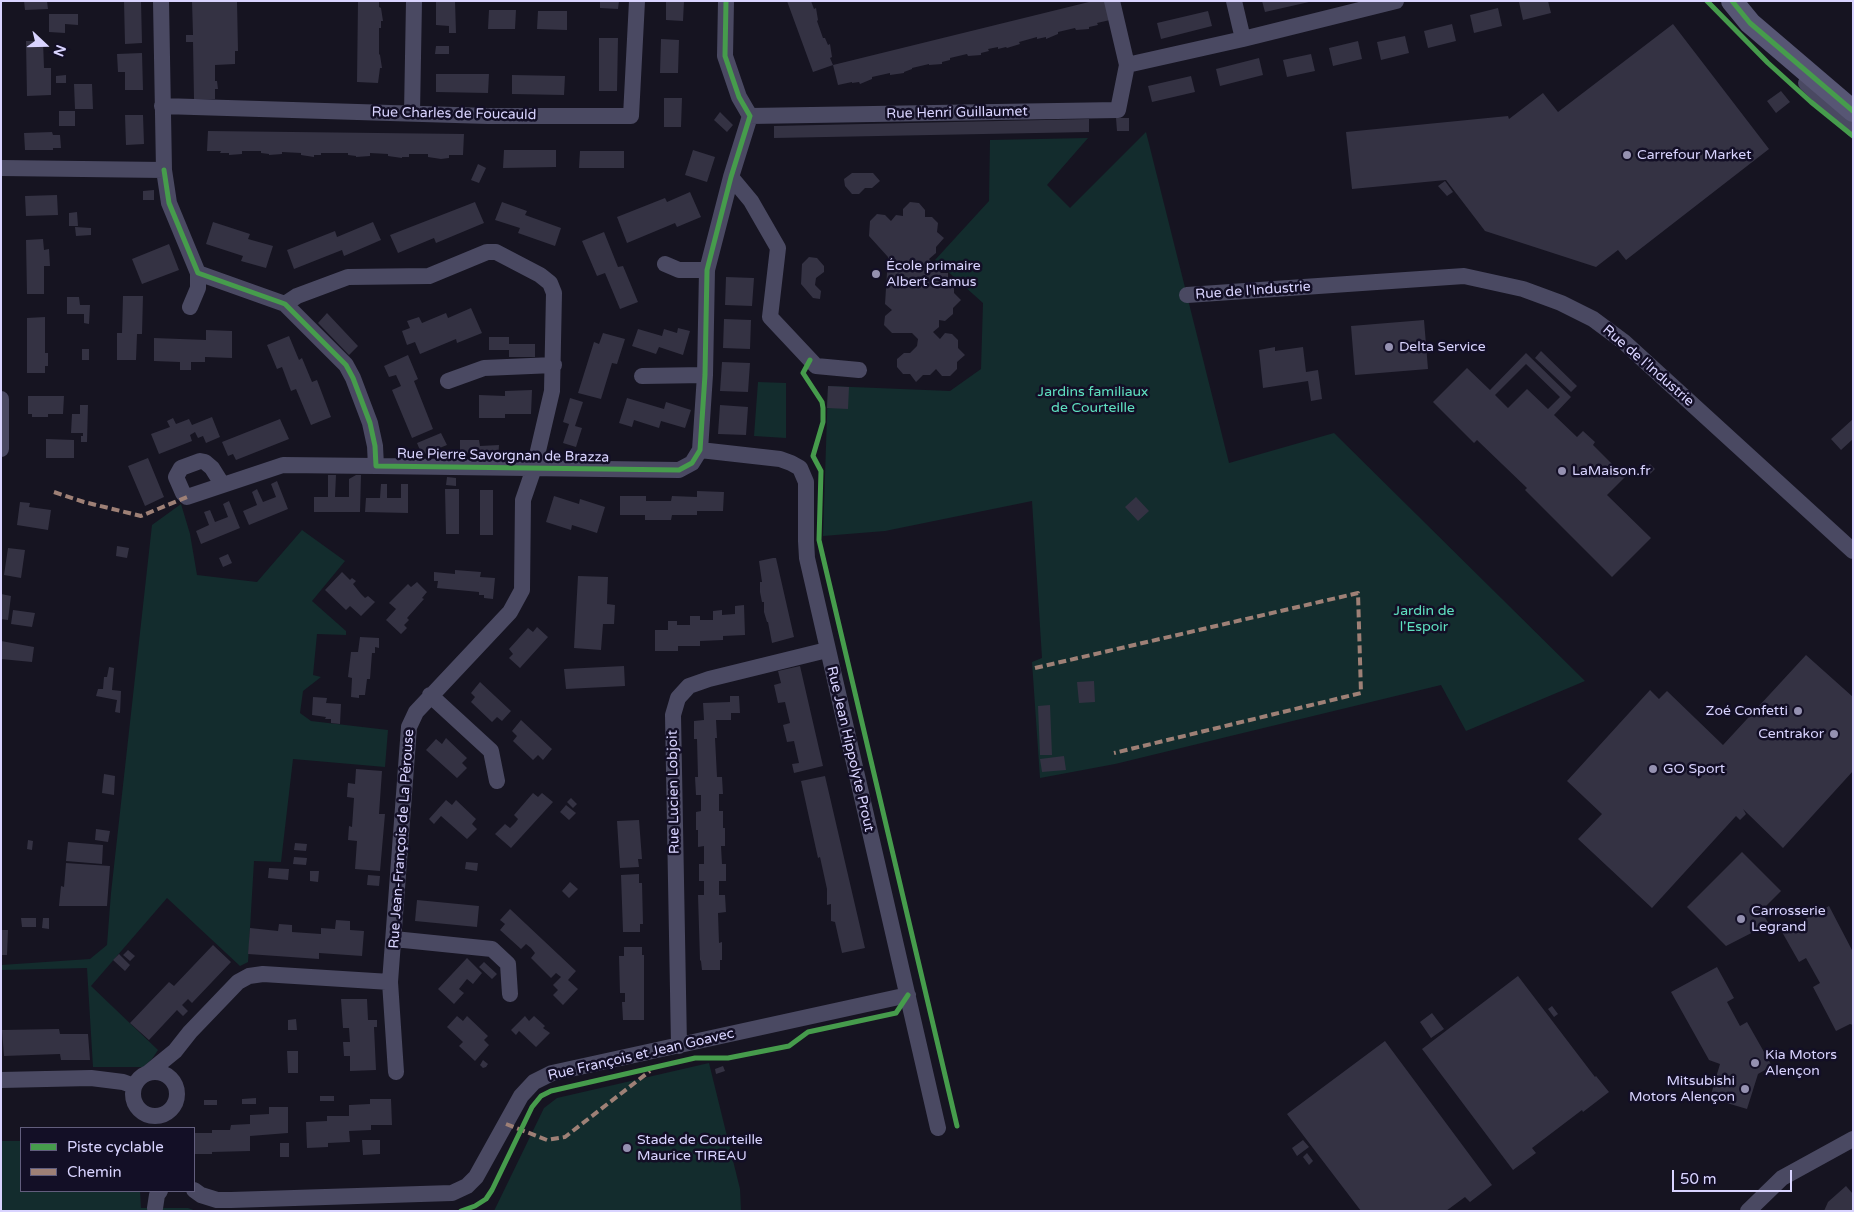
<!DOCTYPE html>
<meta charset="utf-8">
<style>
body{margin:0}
#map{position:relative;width:1854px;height:1212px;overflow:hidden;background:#161421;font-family:"Varela Round",sans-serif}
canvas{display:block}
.frame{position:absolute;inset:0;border:2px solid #d9d4ff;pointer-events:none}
.legend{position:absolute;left:20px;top:1127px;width:175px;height:65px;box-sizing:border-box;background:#130f26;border:1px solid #625e7d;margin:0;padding:6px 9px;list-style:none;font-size:15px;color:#d9d4ff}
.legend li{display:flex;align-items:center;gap:10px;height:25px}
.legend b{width:25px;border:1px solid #625e7d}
.north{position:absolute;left:20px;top:20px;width:50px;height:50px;-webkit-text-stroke:4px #130f26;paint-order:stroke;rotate:111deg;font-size:14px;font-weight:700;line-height:20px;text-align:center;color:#d9d4ff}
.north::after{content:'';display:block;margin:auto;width:18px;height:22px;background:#d9d4ff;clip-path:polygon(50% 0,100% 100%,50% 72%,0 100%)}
.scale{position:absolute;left:1672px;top:1170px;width:120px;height:22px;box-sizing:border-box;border:2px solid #d9d4ff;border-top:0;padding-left:6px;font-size:15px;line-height:18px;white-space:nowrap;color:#d9d4ff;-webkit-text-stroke:4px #130f26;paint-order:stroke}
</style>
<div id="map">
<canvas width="1854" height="1212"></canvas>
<div class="frame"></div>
<ul class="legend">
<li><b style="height:6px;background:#469c4c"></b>Piste cyclable</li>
<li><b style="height:6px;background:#9e8076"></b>Chemin</li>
</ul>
<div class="north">N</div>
<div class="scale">50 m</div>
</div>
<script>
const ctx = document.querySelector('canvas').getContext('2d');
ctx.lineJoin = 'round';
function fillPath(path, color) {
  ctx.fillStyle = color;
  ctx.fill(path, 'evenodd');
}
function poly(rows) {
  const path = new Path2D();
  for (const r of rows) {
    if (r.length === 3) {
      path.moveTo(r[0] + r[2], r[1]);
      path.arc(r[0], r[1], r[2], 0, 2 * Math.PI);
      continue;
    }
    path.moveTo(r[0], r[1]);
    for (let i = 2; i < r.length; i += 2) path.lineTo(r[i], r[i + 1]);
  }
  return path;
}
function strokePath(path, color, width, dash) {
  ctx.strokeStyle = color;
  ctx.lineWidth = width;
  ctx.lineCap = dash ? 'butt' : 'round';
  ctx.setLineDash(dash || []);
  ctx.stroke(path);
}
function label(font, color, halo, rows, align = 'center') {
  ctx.font = font + ' "Varela Round",sans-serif';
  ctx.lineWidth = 5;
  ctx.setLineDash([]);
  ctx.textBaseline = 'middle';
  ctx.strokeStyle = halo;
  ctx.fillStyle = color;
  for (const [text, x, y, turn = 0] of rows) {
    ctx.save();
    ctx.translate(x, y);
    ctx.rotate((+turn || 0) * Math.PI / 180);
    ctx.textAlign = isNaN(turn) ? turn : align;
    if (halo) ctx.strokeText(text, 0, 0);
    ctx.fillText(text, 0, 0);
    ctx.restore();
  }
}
const green = poly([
 [1146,132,1229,463,1334,433,1585,681,1466,731,1441,685,1115,764,1040,778,1032,662,1042,658,1032,501,885,531,823,536,828,386,950,391,981,369,983,303,935,260,989,201,990,140,1088,138,1047,185,1070,208],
 [758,382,786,383,786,438,754,436],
 [181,504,190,534,197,575,257,582,302,530,345,561,312,601,346,631,346,635,317,634,313,675,321,677,303,691,300,713,311,721,388,730,385,767,293,759,281,862,254,861,248,962,240,966,167,898,91,986,158,1050,152,1059,143,1067,93,1067,87,968,1,970,1,965,90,959,107,945,111,893,152,525],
 [709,1063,740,1189,741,1211,494,1211,544,1108,557,1098],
 [1,1141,21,1141,21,1191,140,1191,141,1208,188,1208,196,1211,1,1211]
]);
const building = poly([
 [24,1,47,1,48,9,25,10],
 [124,1,141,1,142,43,125,44],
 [192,1,237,1,238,51,235,51,235,64,215,65,215,81,217,81,218,89,215,89,215,99,194,99,193,42,186,42,186,35,193,35],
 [358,1,379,1,379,7,381,8,383,21,381,21,381,28,379,28,379,54,380,55,382,68,380,68,378,83,357,82],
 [436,1,455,1,456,33,449,33,449,26,436,25],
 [600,1,619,1,618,9,600,8],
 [666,1,684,1,683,21,666,20],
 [787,1,811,1,814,9,816,8,818,20,817,21,823,38,825,38,828,45,830,44,832,57,830,58,833,65,813,72],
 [1093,1,1105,1,1110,20,1097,23,1098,25,1089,27,1089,29,1076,30,1075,28,1058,32,1058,34,1046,39,1046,37,1037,39,1037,37,1019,42,1020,44,1007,48,1006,47,998,49,998,47,988,49,989,51,981,53,981,55,968,56,967,54,950,58,950,60,942,62,942,64,929,65,929,64,912,68,912,69,904,72,904,73,890,75,890,73,872,77,872,79,860,84,859,82,852,83,852,82,838,85,833,65],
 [1262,1,1308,1,1309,2,1265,12],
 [1523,1,1548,1,1551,13,1523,20,1519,2],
 [1498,8,1502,26,1474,33,1470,15],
 [489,10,516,10,515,29,488,29],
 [538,11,567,11,567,30,537,29],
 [1208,11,1212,26,1161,39,1157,23],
 [49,14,78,14,78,25,65,24,65,33,49,32],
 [1452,24,1456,41,1428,48,1424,31],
 [1673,24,1769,149,1626,260,1618,250,1596,267,1485,231,1446,180,1352,189,1346,132,1508,116,1509,119,1543,93,1558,112],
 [1405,36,1409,53,1381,60,1377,42],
 [599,38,618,38,617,91,599,91],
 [661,39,679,40,678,73,660,73],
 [26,41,43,41,44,68,51,68,51,95,27,96],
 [1358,41,1362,59,1333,66,1329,48],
 [436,46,449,46,449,54,435,54],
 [142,53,143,90,125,90,125,72,118,72,117,54],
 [1311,54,1315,71,1287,77,1283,60],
 [1259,58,1263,75,1220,86,1216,69],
 [436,74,489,74,488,93,436,92],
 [66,75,66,83,56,83,56,76],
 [512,75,565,76,564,95,512,94],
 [1191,76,1195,92,1152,102,1148,86],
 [74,84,92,84,93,109,75,109],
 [1781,91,1790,102,1776,113,1767,101],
 [664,98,682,98,681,127,664,127],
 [59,111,75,111,75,126,59,126],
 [720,112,733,125,727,132,714,120],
 [125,115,143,115,144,144,126,145],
 [1116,118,1129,118,1129,131,1117,131],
 [1089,119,1089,132,774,138,774,126],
 [208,131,464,134,463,155,449,155,449,158,441,159,428,157,428,154,409,154,409,157,402,157,402,158,388,156,388,154,370,153,370,156,356,157,356,156,348,155,348,153,321,153,321,155,314,155,314,157,301,155,301,153,282,152,282,154,269,155,269,154,261,153,261,151,242,151,242,154,229,155,229,153,220,153,221,151,207,151],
 [52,132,53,135,60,135,61,148,53,148,53,150,25,150,24,133],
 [504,150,556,150,556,167,503,168],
 [693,150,715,157,707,182,685,175],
 [580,151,624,151,624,168,579,168],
 [478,164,486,168,479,183,471,180],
 [852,173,873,173,880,181,872,188,865,188,859,194,852,194,845,186,844,179],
 [1445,181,1453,192,1447,196,1438,186],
 [154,190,154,200,143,200,143,191],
 [690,192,701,217,677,227,675,223,627,243,617,217,665,198,667,202],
 [57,195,58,215,26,216,25,196],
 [475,202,484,223,436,243,434,238,398,253,390,235],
 [502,202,527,211,525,215,561,228,555,246,518,233,520,228,495,220],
 [910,202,919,203,925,210,925,217,932,217,938,223,937,232,944,238,936,247,936,253,929,259,941,273,948,273,948,280,954,287,954,293,961,300,953,308,953,314,945,321,939,320,939,327,933,332,940,339,945,333,952,334,958,340,958,348,965,355,957,362,957,369,950,376,942,376,936,369,930,375,923,375,916,382,910,374,903,374,897,367,897,359,904,353,910,353,917,346,918,339,912,333,892,333,884,325,885,316,892,310,885,304,888,257,869,236,870,221,877,214,885,215,891,221,896,215,903,216,903,209],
 [77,212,78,226,69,226,69,213],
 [213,222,250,234,248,239,273,246,266,268,241,261,243,256,206,244],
 [373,222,381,240,344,256,342,250,294,269,287,250,335,231,337,237],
 [75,227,91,228,91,235,76,236],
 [604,232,618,267,623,266,638,302,620,309,605,273,597,276,582,241],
 [43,239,44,250,49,249,50,266,44,266,44,294,27,294,26,240],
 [169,244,179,270,142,284,132,259],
 [809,257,817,258,824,266,824,272,816,278,815,285,821,291,820,299,813,298,801,284,802,264],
 [726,277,754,278,752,306,725,305],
 [123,296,143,296,142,334,137,334,136,360,117,360,117,333,122,333],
 [67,297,79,297,80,305,90,305,89,324,84,323,84,314,67,314],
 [471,308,482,333,457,343,456,339,420,354,415,342,407,345,402,331,410,328,407,321,419,317,422,323,446,313,448,318],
 [327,313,358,346,349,355,318,323],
 [45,317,45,353,48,353,48,366,45,366,45,373,27,373,27,318],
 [724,319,751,320,750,349,723,348],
 [1424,320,1428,369,1355,375,1351,326],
 [678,328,690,331,683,355,659,347,656,354,632,346,638,329,662,336,664,329,677,333],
 [206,330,232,331,232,358,205,357,205,362,191,362,191,370,180,370,180,362,154,361,154,338,206,340],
 [603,333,625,339,617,364,612,363,601,399,578,393,594,342,599,344],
 [289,336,299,360,302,358,312,382,317,380,331,417,311,425,296,389,291,391,282,367,277,369,267,345],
 [489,337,509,337,509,344,535,344,535,357,509,357,509,350,489,350],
 [1275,347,1275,351,1303,347,1306,372,1318,370,1322,399,1311,401,1308,381,1263,388,1259,350],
 [82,349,89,349,89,360,82,360],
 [1541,351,1577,386,1571,392,1535,358],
 [1526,353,1571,397,1554,415,1577,437,1583,431,1595,442,1593,445,1625,477,1607,495,1651,538,1612,577,1525,490,1527,488,1477,440,1474,443,1433,402,1467,368,1490,390],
 [1526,364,1560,397,1548,409,1527,389,1508,408,1495,395],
 [408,355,418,379,414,381,433,429,412,438,392,390,401,386,396,375,389,377,384,366],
 [722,362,750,363,748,392,720,391],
 [828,386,849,387,848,409,827,408],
 [532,390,531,414,505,414,505,418,479,418,479,395,505,396,505,391],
 [28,396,64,396,63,414,48,414,48,417,32,417,32,414,28,414],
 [570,398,583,402,575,426,582,428,576,447,563,443,569,424,563,422],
 [627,398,664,409,666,402,691,410,685,428,661,421,659,428,634,420,632,427,619,423],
 [80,405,88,405,87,442,81,442,81,436,83,436,83,433,71,433,72,414,80,414],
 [720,405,748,407,746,435,718,434],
 [212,417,220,437,206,443,203,436,198,438,195,432,190,435,192,441,159,454,151,434,170,427,167,421,173,418,176,424,189,419,192,425],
 [280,419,289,439,236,460,233,454,228,456,222,442],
 [1853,419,1853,439,1841,450,1831,439],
 [441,433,447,445,422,455,417,443],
 [46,439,74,440,74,458,46,458],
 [460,440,479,440,480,446,499,445,498,459,479,459,479,453,460,454],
 [148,458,164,497,145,506,128,466],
 [1650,464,1655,469,1648,476,1644,471],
 [328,475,336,475,335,497,349,497,349,479,356,475,361,475,360,512,314,512,314,497,328,497],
 [447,477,456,478,456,486,446,485],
 [277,481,288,509,249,525,243,511,257,505,252,492,257,489,263,502,276,497,271,484],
 [381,484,387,484,387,498,401,498,401,484,408,484,408,513,365,512,366,498,380,498],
 [445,489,459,489,459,534,446,534],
 [480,490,493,490,493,535,480,535],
 [697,491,724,492,723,511,697,511,697,515,672,515,671,520,645,520,645,515,620,515,620,496,646,496,646,501,671,501,672,496,697,497],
 [554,496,579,504,580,499,605,507,597,533,572,525,571,530,546,522],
 [1136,497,1149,511,1138,521,1125,507],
 [229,501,240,528,201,544,196,531,209,525,204,512,210,510,215,522,228,517,223,504],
 [20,502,30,503,29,507,51,510,48,530,17,525],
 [117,546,129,548,127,558,116,556],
 [8,548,25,550,21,578,4,575],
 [228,554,232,563,223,567,219,558],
 [773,558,776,558,794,637,772,643,768,622,767,622,764,612,764,602,762,602,760,592,760,582,762,582,759,561],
 [455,570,481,572,480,577,495,578,493,599,484,598,484,595,479,595,479,592,437,588,438,581,434,581,434,572,455,574],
 [342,572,350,580,352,578,356,581,353,584,361,594,365,598,368,596,375,602,361,616,350,606,346,610,325,590],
 [578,576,608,577,607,604,615,605,614,624,603,624,601,650,574,648],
 [417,582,427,592,422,598,424,599,407,618,409,620,404,625,407,628,401,634,386,620,396,609,389,603,408,584,411,587],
 [1,594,11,596,8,620,1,619],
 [744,605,745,635,723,636,723,640,700,641,700,646,678,646,678,651,655,651,655,630,668,630,668,621,677,621,677,625,690,625,690,616,700,616,700,620,713,620,713,611,722,610,722,615,735,614,735,606],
 [13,610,35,613,32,627,11,624],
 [537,627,548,637,520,668,509,658,513,654,509,649,528,628,533,632],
 [360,637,379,638,379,648,375,647,375,653,372,653,370,679,367,679,365,695,359,695,359,698,351,697,352,678,348,677,351,652,358,652],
 [1,641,34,647,32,662,1,659],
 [1806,655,1853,697,1853,771,1783,848,1743,809,1746,814,1740,820,1736,816,1652,908,1578,839,1602,814,1567,781,1650,690,1659,699,1667,691,1723,745],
 [624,666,625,686,566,689,564,669],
 [800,666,823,766,794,773,792,764,799,763,794,741,787,742,783,725,790,723,785,702,778,703,774,685,781,683,778,671],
 [109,667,114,668,112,690,121,691,120,713,115,712,117,700,96,696,98,689,103,689,104,677,107,677],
 [1094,681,1095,702,1079,703,1077,682],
 [480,682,511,711,502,721,497,717,492,722,471,702,475,697,471,693],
 [730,696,739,696,740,713,731,713,731,720,716,720,717,738,715,738,717,777,722,777,723,794,719,794,719,811,723,811,723,828,725,828,725,846,721,846,722,864,726,864,726,881,719,881,719,895,725,895,726,912,718,913,719,943,722,942,722,960,720,960,720,970,702,970,701,961,700,960,698,895,704,895,704,881,699,881,699,864,704,864,704,846,698,847,698,830,696,830,696,812,701,811,701,795,696,795,695,777,698,777,697,739,694,739,694,721,704,720,703,703,730,702],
 [313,697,327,698,326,703,341,704,340,724,331,723,331,719,325,719,326,717,312,715],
 [1050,705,1052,755,1040,755,1038,706],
 [521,720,552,749,543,760,538,755,533,760,513,741,517,736,512,731],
 [446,738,467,758,462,763,467,768,457,778,426,750,436,739,442,744],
 [1064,756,1066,770,1042,772,1040,759],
 [356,769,382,771,379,814,385,814,380,871,355,869,357,841,348,840,349,826,352,827,354,798,347,797,348,783,355,784],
 [104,774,115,776,114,795,102,793],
 [825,776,865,948,842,953,835,922,831,921,831,904,827,905,827,889,820,857,818,858,801,781],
 [533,793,538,797,542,793,553,802,511,848,495,834,505,824,510,828,515,823,518,819,514,815],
 [571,798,577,804,573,808,567,802],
 [446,800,452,805,456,800,476,819,472,824,477,829,467,839,441,816,434,824,429,819],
 [566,805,576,813,569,820,560,812],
 [639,820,642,859,638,859,639,867,620,868,617,821],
 [96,829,110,831,108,842,95,840],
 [28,840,33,841,32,850,27,849],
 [68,842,103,845,102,864,66,861],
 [295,843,307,844,306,851,294,850],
 [1742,852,1781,891,1761,911,1769,924,1726,946,1687,907],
 [294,857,307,858,306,865,293,864],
 [466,862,478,863,477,871,465,869],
 [66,863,110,866,107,906,59,906,61,886,64,887],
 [269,868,289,869,288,880,268,878],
 [310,871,319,871,318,882,310,881],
 [639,874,639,883,642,883,643,924,640,924,640,932,623,932,621,875],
 [368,875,380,876,379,886,367,885],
 [570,882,578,889,569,898,562,891],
 [417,900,479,906,477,927,415,921],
 [1829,906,1853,952,1853,1025,1850,1024,1836,1031,1813,987,1820,983,1806,958,1799,962,1782,932],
 [510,909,576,971,568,980,578,989,563,1005,553,995,558,990,553,985,561,977,556,973,551,978,531,958,535,953,531,948,526,944,521,949,500,930,505,924,500,920],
 [21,918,36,918,36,927,22,927],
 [43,918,49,918,49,929,42,928],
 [336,920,350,921,350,930,364,931,362,956,319,953,319,959,248,954,250,928,278,931,279,924,292,925,292,932,321,934,321,928,335,929],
 [1,930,8,930,7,955,1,955],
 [213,945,231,962,192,1003,188,999,182,1005,188,1011,183,1016,177,1010,149,1040,130,1023,169,982,174,986],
 [624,947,642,947,642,955,644,955,644,1020,623,1020,622,1002,625,1002,625,993,620,993,619,956,624,956],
 [128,950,135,956,130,961,123,955],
 [119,954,130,965,125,971,113,960],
 [467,958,482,973,473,984,467,979,459,989,464,993,454,1004,438,989],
 [484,962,497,974,492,979,479,967],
 [1717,967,1734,998,1727,1002,1740,1026,1747,1022,1772,1066,1758,1074,1747,1109,1710,1098,1720,1064,1709,1060,1671,992],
 [1518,976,1595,1077,1596,1076,1609,1092,1583,1112,1582,1110,1532,1148,1536,1153,1513,1170,1422,1049],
 [341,999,367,999,368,1020,377,1020,377,1027,374,1027,376,1070,350,1071,350,1056,344,1056,343,1042,350,1042,349,1028,343,1028],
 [1552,1006,1558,1014,1554,1017,1548,1009],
 [1432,1013,1444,1029,1431,1038,1420,1022],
 [457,1016,463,1021,467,1016,488,1036,484,1040,489,1045,475,1061,459,1046,463,1042,447,1027],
 [525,1016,529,1021,534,1016,545,1026,543,1028,550,1033,536,1047,519,1031,516,1035,511,1030],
 [296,1019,297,1030,288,1030,288,1020],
 [59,1029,60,1034,88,1034,90,1060,61,1060,60,1054,4,1056,2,1030],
 [1385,1041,1492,1185,1470,1202,1465,1197,1446,1211,1361,1211,1287,1114],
 [287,1051,298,1051,298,1073,288,1073],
 [483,1060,488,1064,486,1067,483,1068,480,1065],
 [723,1066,725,1071,716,1074,715,1069],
 [320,1096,334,1096,334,1101,320,1101],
 [256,1098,256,1104,242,1104,242,1099],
 [370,1099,391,1099,392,1125,371,1125,371,1130,349,1131,350,1142,328,1143,328,1147,307,1148,306,1122,327,1121,327,1116,349,1116,349,1105,370,1104],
 [204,1100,217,1100,217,1105,204,1105],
 [269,1107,288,1107,288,1133,250,1136,250,1151,212,1152,212,1154,194,1154,194,1133,212,1133,212,1130,230,1130,231,1125,250,1124,250,1115,269,1114],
 [362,1140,380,1140,380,1154,363,1155],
 [1303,1140,1309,1147,1297,1156,1292,1148],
 [280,1143,289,1143,289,1157,280,1157],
 [1307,1153,1313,1161,1309,1165,1303,1157],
 [1846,1186,1853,1194,1853,1211,1824,1211,1828,1202]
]);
const minor = poly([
 [1112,1,1127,65],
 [1234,1,1243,39],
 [1806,83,1853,129],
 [162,106,488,116,631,116,637,1],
 [412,113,414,1],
 [750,116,1118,110,1127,65,1243,39,1396,1],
 [1,168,164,170,161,1],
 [164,170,169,203,198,273,285,304,346,365,353,378,370,423,375,446,376,466,679,470,692,463,700,450,705,375,707,270,731,177,750,116,739,97,725,56,726,1],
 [731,177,751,201,778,248,770,317,816,366,859,370],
 [665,264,679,270,707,270],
 [1187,295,1464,276,1523,289,1561,303,1593,319,1624,342,1853,551],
 [285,304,297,296,348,277,429,276,487,252,496,252,540,275,550,283,554,293,552,391,534,468,523,500,522,590,510,612,416,712,409,727,390,982,396,1072],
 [190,307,198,288,198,273],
 [642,376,705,375],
 [448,381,484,368,554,365],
 [1,399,1,449],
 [700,450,780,459,791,463,800,468,806,482,806,541,807,558,938,1128],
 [222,484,212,468,205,462,200,461,181,468,176,477,183,493,187,497,283,465,376,466],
 [430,695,491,751,497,781],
 [394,939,492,949,508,964,510,994],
 [679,1046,673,715,678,698,689,686,709,679,827,650],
 [155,1094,22],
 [148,1073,175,1051,190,1032,238,982,249,976,263,974,390,982],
 [1,1080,91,1078,123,1082,134,1086],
 [194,1190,201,1195,217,1200,231,1200,452,1193,467,1186,476,1177,521,1096,534,1082,552,1073,908,995],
 [155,1208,157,1195,160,1191],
 [1748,1211,1782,1178,1853,1139]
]);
const secondary = poly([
 [1732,1,1750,23,1853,111]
]);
const quiet = poly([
 [54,492,84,502,141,516,187,497],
 [1035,668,1358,593,1361,693,1114,753],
 [506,1124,547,1140,565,1137,650,1071]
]);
const cycleway = poly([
 [1707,1,1768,63,1811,102,1853,136],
 [1732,1,1750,23,1853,111],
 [164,170,169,203,198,273,285,304,346,365,353,378,370,423,375,446,376,466,679,470,692,463,700,450,705,375,707,270,731,177,750,116,739,97,725,56,726,1],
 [810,360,803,373,822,402,823,408,823,422,813,456,821,471,819,540,957,1126],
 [461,1211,475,1206,486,1199,492,1190,532,1107,541,1096,551,1091,695,1058,728,1058,789,1046,808,1032,896,1013,908,995]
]);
const markers = [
 [1627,155,5,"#9591b1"],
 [876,274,5,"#9591b1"],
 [1389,347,5,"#9591b1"],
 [1562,471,5,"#9591b1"],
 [1798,711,5,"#9591b1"],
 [1834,734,5,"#9591b1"],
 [1653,769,5,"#9591b1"],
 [1741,919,5,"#9591b1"],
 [1755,1063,5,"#9591b1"],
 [1745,1089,5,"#9591b1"],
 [627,1148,5,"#9591b1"]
];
const streetNames = [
 ["Rue Henri Guillaumet",957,113,-1],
 ["Rue Charles de Foucauld",454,114,1],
 ["Rue de l'Industrie",1253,291,-4],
 ["Rue de l'Industrie",1648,366,41],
 ["Rue Pierre Savorgnan de Brazza",503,456,1],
 ["Rue Jean Hippolyte Prout",850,749,77],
 ["Rue Lucien Lobjoit",674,792,-91],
 ["Rue Jean-François de La Pérouse",402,839,-86],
 ["Rue François et Jean Goavec",641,1055,-13]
];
const poiNames = [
 ["Carrefour Market",1637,155],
 ["École primaire",886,266],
 ["Albert Camus",886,282],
 ["Delta Service",1399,347],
 ["LaMaison.fr",1572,471],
 ["Zoé Confetti",1788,711,"right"],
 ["Centrakor",1824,734,"right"],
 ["GO Sport",1663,769],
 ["Carrosserie",1751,911],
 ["Legrand",1751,927],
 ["Kia Motors",1765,1055],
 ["Alençon",1765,1071],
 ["Mitsubishi",1735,1081,"right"],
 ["Motors Alençon",1735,1097,"right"],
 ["Stade de Courteille",637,1140],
 ["Maurice TIREAU",637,1156]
];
const parkNames = [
 ["Jardins familiaux",1093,392],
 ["de Courteille",1093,408],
 ["Jardin de",1424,611],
 ["l'Espoir",1424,627]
];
fillPath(green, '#132c2d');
fillPath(building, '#343243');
strokePath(minor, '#4a4962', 16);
strokePath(secondary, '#575674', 22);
strokePath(quiet, '#9e8076', 4, [8, 4]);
strokePath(cycleway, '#469c4c', 5);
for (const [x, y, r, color] of markers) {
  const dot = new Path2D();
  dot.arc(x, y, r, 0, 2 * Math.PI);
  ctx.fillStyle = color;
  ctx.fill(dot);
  strokePath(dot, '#130f26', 2);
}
label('14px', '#d9d4ff', '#130f26', streetNames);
label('14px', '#d9d4ff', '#130f26', poiNames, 'left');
label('14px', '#5fe0c0', '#130f26', parkNames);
</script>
